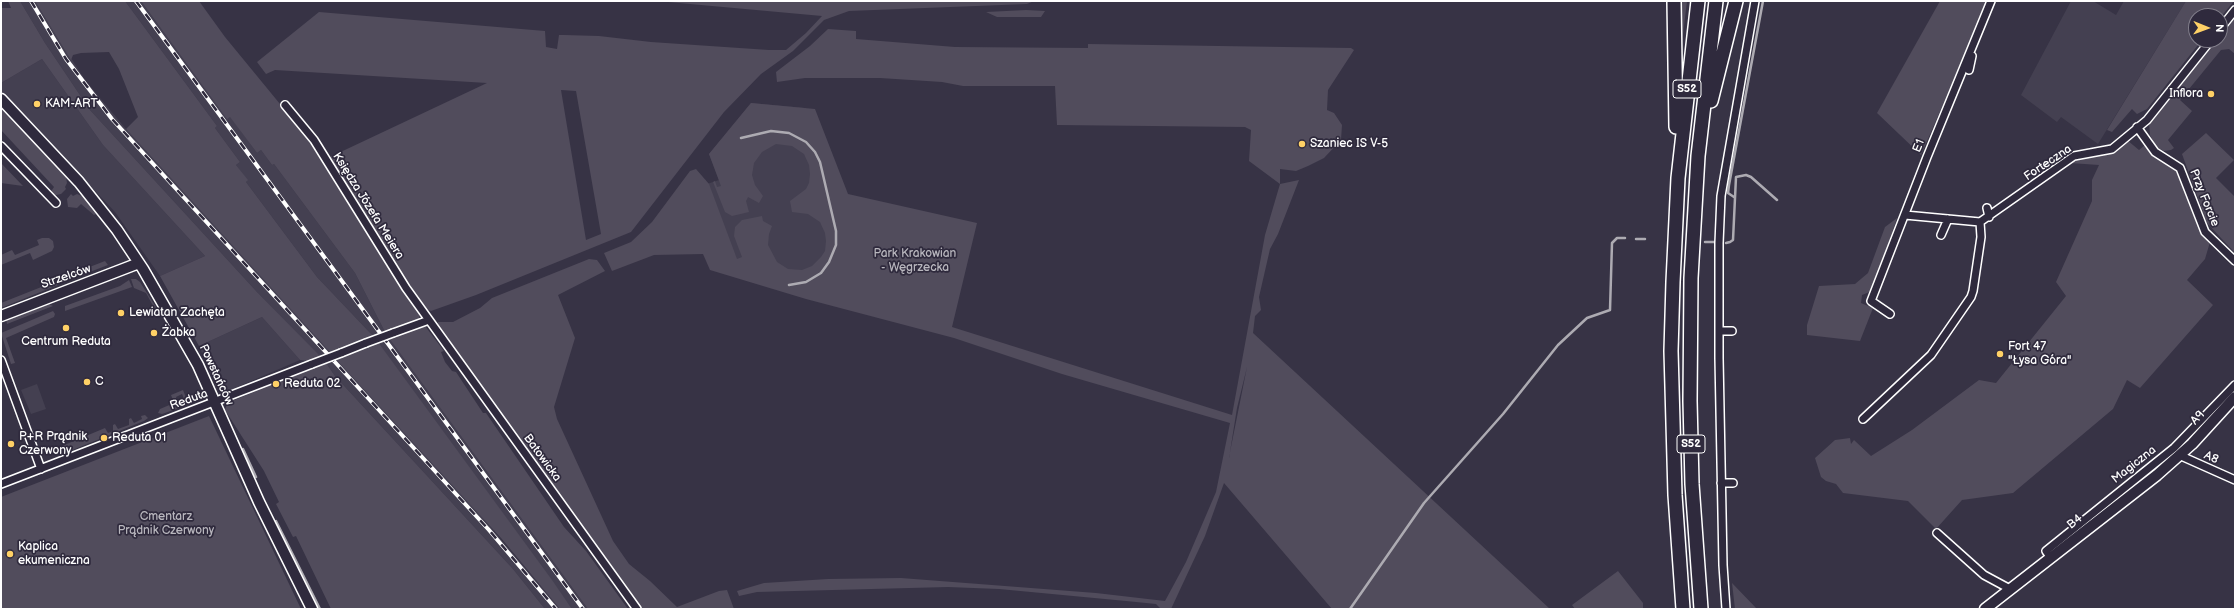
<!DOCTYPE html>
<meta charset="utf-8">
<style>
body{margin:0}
#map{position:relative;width:2236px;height:610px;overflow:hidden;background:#373345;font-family:"Balsamiq Sans",sans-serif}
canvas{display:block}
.frame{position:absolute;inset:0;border:2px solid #fff;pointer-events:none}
.north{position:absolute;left:2188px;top:8px;width:40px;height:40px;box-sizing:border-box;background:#2f2a3d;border:1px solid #827f8b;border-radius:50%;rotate:91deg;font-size:11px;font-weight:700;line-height:16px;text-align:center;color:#fff}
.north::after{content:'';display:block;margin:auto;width:14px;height:18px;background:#ffd166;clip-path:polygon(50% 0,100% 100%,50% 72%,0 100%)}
</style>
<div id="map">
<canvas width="2236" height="610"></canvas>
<div class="frame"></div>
<div class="north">N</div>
</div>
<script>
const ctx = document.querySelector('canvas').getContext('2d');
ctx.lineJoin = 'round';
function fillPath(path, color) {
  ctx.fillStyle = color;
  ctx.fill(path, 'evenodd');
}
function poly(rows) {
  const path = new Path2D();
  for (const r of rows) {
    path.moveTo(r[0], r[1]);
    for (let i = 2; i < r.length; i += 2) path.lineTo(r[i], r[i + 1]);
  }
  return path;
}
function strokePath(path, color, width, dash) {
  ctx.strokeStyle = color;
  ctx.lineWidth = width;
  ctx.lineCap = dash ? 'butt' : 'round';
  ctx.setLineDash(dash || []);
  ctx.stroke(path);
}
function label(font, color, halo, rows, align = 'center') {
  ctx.font = font + ' "Balsamiq Sans",sans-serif';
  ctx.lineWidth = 3.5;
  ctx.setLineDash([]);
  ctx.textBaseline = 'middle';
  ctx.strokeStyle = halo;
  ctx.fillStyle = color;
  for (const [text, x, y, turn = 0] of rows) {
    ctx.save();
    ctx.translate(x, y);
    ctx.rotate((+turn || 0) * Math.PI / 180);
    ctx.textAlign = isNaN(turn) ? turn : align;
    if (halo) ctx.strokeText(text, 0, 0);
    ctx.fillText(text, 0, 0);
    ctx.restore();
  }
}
const built = poly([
 [20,1,35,1,85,80,126,129,476,510,560,609,545,609,513,569,335,376,326,363,257,292,90,110,45,43],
 [125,1,141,1,227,118,230,116,257,153,261,150,272,165,274,164,355,273,385,332,588,609,572,609,374,337,317,277,246,182,247,180,236,165,240,162,215,128,217,126],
 [2071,1,2093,1,2116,15,2124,1,2186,1,2098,144,2061,117,2057,122,2021,95],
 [42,59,103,145,205,256,160,276,115,212,1,91,1,83],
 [751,103,806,108,844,218,806,296,714,269,705,179,707,184,719,180,709,154],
 [262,317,300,360,228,391,219,390,216,387,199,346],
 [37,384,46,409,31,414,21,390]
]);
const green = poly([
 [8,1,20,1,45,43,90,110,257,292,320,356,308,361,300,360,262,317,199,346,160,276,205,256,103,145,42,59,1,83,1,8,11,8],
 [35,1,125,1,217,126,215,128,240,162,236,165,248,180,246,182,317,277,374,337,330,352,126,129,138,117,119,69,109,52,81,53,73,55,71,60],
 [141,1,199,1,225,37,303,132,402,289,420,313,419,319,385,332,355,273,274,164,272,165,261,150,257,153,230,117,227,119],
 [657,1,1034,1,1027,4,849,11,824,20,793,51,761,74,724,112,631,232,476,295,431,311,426,309,397,268,330,157,487,83,275,70,266,74,257,62,319,12,545,31,546,47,557,49,559,35,564,35,599,36,651,42,769,50,786,50,806,33,822,16],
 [561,90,576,91,601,234,586,240],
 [1679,1,1687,1,1679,68],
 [1940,1,1988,1,1921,155,1877,113],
 [2186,1,2234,1,2220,18,2220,16,2196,16,2196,40,2202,40,2147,109,2137,114,2132,109,2112,132,2107,130],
 [1026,10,1045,11,1041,17,997,17,986,12],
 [2235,18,2235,54,2229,49,2221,50,2180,100,2192,111,2168,140,2174,148,2171,150,2164,151,2156,147,2150,135,2149,123,2217,40,2220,40,2220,37],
 [828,29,856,31,856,39,955,47,1088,48,1088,44,1351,48,1354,50,1328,90,1327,110,1334,113,1342,125,1341,140,1324,158,1308,166,1296,171,1280,169,1280,184,1299,180,1278,234,1270,249,1259,297,1261,310,1255,316,1253,333,1550,609,1332,609,1224,483,1205,536,1171,609,1161,609,1156,604,1126,601,999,589,948,587,757,592,739,596,737,591,764,583,828,579,901,578,1096,593,1165,601,1186,562,1216,492,1230,423,1062,374,954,338,806,299,710,270,703,254,654,255,612,271,604,253,631,242,652,222,690,171,696,169,709,184,737,259,742,257,734,236,735,227,742,220,762,216,763,221,772,226,769,234,768,245,777,262,788,269,802,270,812,266,821,257,825,251,826,241,825,233,820,222,808,214,792,212,790,201,806,189,809,183,810,174,809,165,804,154,792,146,776,144,762,152,754,163,752,175,755,185,763,196,759,203,748,197,746,201,749,212,732,216,725,212,713,182,715,181,717,187,721,186,709,154,751,103,815,109,848,194,977,223,952,327,1232,415,1265,235,1280,184,1249,161,1251,130,1245,127,1057,125,1055,86,963,86,942,82,880,78,805,78,777,82,776,72,810,46],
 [1247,367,1229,457,1229,458,1237,408],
 [1,109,66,177,67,183,65,187,66,189,61,194,56,195,50,193,54,187,1,130],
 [2206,133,2234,160,2216,178,2235,197,2235,253,2207,223,2182,154],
 [2127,140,2139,150,2145,145,2153,155,2177,168,2210,242,2205,259,2187,280,2213,305,2140,388,2127,380,2113,409,2013,493,1962,500,1936,529,1908,501,1843,493,1836,484,1826,481,1821,477,1815,458,1835,440,1850,438,1851,444,1854,440,1871,456,1912,430,1979,380,1996,383,2066,296,2056,282,2092,201,2092,180,2099,165,2070,163,2077,159,2105,155,2117,150],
 [1,163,23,186,1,183],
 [71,194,73,196,77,194,82,196,96,214,94,215,81,204,77,208,68,207,67,199],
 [1897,218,1872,291,1862,295,1861,303,1873,308,1860,341,1807,335,1807,325,1819,286,1855,284,1868,273,1885,227],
 [42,238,49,238,53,241,54,247,52,251,33,260,30,253,1,265,1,255,12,250,15,255,39,245,37,240],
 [589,259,597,260,605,271,558,295,575,338,554,407,557,419,613,541,629,564,650,581,677,607,719,591,727,590,734,609,641,609,438,325,438,322,453,322,480,308,492,298],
 [105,261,108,265,82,275,74,273],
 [64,278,58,285,1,308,1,303],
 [131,279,136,279,140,282,159,312,157,313,146,293,134,288],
 [129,280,132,287,65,311,65,306,120,286],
 [49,304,53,306,7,324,6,320],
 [53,311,55,314,54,317,6,338,15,363,11,364,1,333],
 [425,326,444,351,441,352,445,362,452,371,456,372,483,413,486,413,564,527,586,551,628,609,588,609,389,338],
 [378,342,552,580,572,609,560,609,501,538,336,359],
 [326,363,335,376,513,569,545,609,331,609,296,536,293,537,276,504,279,502,264,471,225,410,227,403],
 [183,390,189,405,187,405,182,394,176,397,179,408,162,414,158,413,160,409,174,403,171,395],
 [145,415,148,418,144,421,65,453,62,446,105,428,108,433,113,431,113,425,115,424,118,429,129,425,129,419,131,418,134,423,142,419,141,416],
 [209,416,301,609,1,609,1,497],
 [1618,571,1643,603,1643,609,1575,609,1572,605],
 [1732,583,1757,609,1735,609]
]);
const stream = poly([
 [741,138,771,131,789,133,806,142,815,152,820,162,836,231,836,245,829,262,821,273,806,282,789,285],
 [1734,197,1728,193,1729,185,1763,1],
 [1636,239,1645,239],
 [1705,242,1715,242],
 [1726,243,1730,242,1733,240,1736,177,1746,175,1751,177,1777,200],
 [243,449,256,477],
 [276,521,320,609],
 [1350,609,1424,503,1503,414,1558,345,1587,318,1610,310,1612,243,1617,238,1625,238]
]);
const street = poly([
 [2220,29,2235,10],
 [1969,70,1972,56],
 [285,105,314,140,406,288,637,609],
 [2137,127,2155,152,2180,168,2205,232,2235,261],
 [1,146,56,203],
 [1987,208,1989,217],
 [1905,215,1980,222,2074,156,2112,149,2147,120,2211,40],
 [1941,235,1948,219],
 [1890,314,1871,301,1927,157,1991,1],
 [1720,331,1732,331],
 [393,333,429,320],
 [341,353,366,343],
 [1,360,41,469],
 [1863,419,1931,355,1971,297,1973,291,1981,237,1980,222],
 [2179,455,2235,480],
 [1721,483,1733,483],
 [1,484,312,364],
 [1937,533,1984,575,2010,589],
 [2051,558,2046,551,2174,448,2235,385],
 [1726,609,1723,565,1719,358,1719,243,1721,196,1755,1]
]);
const secondary = poly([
 [1,99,79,182,117,230,143,269,198,365,259,502,312,609],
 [1,316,139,263],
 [1985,609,2157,475,2192,444,2235,397]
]);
const highway = poly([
 [1674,1,1676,127],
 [1711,101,1736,1],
 [1683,609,1675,495,1671,351,1673,282,1678,178,1698,1],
 [1701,609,1692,484,1690,401,1691,278,1698,156,1716,1]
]);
const rail = poly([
 [31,1,66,59,112,119,489,530,556,609],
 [136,1,583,609]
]);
const streetBridge = poly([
 [366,343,393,333],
 [312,364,341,353]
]);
const markers = [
 [2211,94,4,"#ffd166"],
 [37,104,4,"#ffd166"],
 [1302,144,4,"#ffd166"],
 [121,313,4,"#ffd166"],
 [66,328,4,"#ffd166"],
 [154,333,4,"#ffd166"],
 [2000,354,4,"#ffd166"],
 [87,382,4,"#ffd166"],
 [276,384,4,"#ffd166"],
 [104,438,4,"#ffd166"],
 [11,444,4,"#ffd166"],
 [10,554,4,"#ffd166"]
];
const shields = [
 [1687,89,28],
 [1691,444,28]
];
const shieldNames = [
 ["S52",1687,89],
 ["S52",1691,444]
];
const poiNames = [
 ["Inflora",2203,94,"right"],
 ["KAM-ART",45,104],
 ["Szaniec IS V-5",1310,144],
 ["Lewiatan Zachęta",129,313],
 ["Żabka",162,333],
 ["Centrum Reduta",66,342,"center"],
 ["Fort 47",2008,347],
 ["\"Łysa Góra\"",2008,361],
 ["C",95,382],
 ["Reduta 02",284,384],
 ["P+R Prądnik",19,437],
 ["Czerwony",19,451],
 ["Reduta 01",112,438],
 ["Kaplica",18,547],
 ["ekumeniczna",18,561]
];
const streetNames = [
 ["E1",1919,146,-68],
 ["Forteczna",2048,163,-34],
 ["Przy Forcie",2204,198,68],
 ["Księdza Józefa Meiera",368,206,58],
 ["Strzelców",66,277,-19],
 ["Powstańców",216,375,65],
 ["Reduta",189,400,-20],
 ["A9",2198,418,-47],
 ["Batowicka",542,458,54],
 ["A8",2211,458,24],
 ["Magiczna",2134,465,-38],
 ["B4",2075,522,-38]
];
const parkNames = [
 ["Park Krakowian",915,254],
 ["- Węgrzecka",915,268],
 ["Cmentarz",166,517],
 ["Prądnik Czerwony",166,531]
];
fillPath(built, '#444051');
fillPath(green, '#514c5c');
strokePath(stream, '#adabb2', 2.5);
strokePath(street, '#fff', 10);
strokePath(secondary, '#fff', 13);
strokePath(highway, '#fff', 16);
strokePath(street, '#2f2a3d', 7);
strokePath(secondary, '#2f2a3d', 10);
strokePath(highway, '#2f2a3d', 13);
strokePath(rail, '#fff', 4);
strokePath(rail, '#2f2a3d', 2.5, [8]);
strokePath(streetBridge, '#fff', 10, []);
strokePath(streetBridge, '#2f2a3d', 7);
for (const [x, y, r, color] of markers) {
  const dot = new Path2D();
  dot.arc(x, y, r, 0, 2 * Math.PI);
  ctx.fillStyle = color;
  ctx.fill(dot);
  strokePath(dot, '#2f2a3d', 1.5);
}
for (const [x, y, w] of shields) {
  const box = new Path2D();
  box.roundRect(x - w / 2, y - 9, w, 18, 3);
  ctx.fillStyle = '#2f2a3d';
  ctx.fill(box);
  strokePath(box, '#fff', 1);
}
label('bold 11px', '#fff', null, shieldNames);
label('12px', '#fff', '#2f2a3d', poiNames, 'left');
label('12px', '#fff', '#2f2a3d', streetNames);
label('12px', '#b9b7be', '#2f2a3d', parkNames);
</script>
